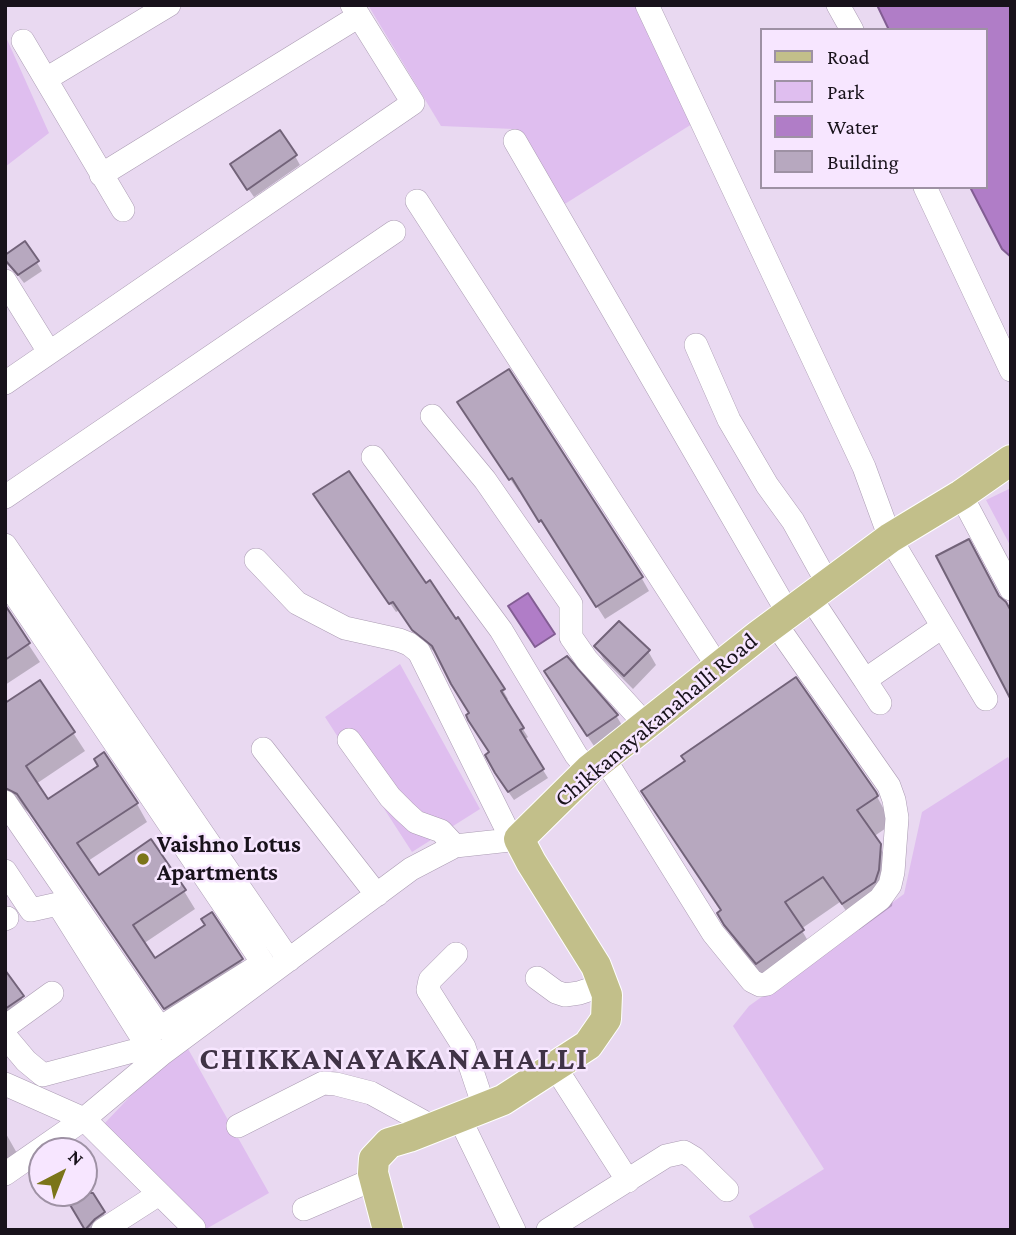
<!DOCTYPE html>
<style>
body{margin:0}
#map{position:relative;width:1016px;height:1235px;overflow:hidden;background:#e9d9f1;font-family:"Crimson Pro",serif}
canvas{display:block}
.frame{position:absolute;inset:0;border:7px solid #18121b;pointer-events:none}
.legend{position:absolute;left:760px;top:28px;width:228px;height:161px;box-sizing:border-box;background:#f7e6ff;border:2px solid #9e91a4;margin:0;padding:9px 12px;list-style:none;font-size:21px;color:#18121b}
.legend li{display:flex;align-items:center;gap:14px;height:35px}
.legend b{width:35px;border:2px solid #9e91a4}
.north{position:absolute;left:28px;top:1137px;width:70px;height:70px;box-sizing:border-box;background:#f7e6ff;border:2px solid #9e91a4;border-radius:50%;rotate:42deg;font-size:19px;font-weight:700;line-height:28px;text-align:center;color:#18121b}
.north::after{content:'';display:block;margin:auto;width:24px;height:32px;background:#7b7519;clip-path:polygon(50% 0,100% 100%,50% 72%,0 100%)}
</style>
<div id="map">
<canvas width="1016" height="1235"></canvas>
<div class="frame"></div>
<ul class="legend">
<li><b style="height:9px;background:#c2bf8a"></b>Road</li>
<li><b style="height:19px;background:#dfbeef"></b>Park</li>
<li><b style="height:19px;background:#b07dc7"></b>Water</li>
<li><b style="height:19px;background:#b7a8bf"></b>Building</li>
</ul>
<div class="north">N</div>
</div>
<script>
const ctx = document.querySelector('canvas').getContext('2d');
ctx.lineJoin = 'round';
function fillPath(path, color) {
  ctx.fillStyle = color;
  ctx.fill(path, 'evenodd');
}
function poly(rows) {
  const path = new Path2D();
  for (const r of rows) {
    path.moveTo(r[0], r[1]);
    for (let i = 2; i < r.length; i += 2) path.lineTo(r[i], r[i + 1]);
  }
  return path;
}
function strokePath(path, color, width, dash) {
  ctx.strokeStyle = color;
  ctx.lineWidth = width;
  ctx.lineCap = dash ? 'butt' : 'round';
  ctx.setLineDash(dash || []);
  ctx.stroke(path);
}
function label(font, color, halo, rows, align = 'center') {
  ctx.font = font + ' "Crimson Pro",serif';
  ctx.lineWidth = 5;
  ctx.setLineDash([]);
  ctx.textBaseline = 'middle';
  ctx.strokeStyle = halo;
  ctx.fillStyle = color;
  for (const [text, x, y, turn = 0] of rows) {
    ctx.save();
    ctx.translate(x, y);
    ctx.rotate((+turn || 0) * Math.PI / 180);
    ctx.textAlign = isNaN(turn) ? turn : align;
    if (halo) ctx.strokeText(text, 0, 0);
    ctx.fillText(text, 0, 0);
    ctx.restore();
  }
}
const green = poly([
 [368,5,635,5,692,124,560,207,514,129,441,126],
 [5,35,49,133,5,167],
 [1011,488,1011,547,986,500],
 [400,664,480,809,412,852,325,717],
 [1008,757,1011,763,1011,1230,755,1230,749,1216,824,1169,733,1026,749,1006,904,894,922,812],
 [187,1047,269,1193,206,1229,104,1124,174,1050]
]);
const water = poly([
 [877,5,1011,5,1011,257,1002,249,970,187,986,187,986,30,889,30,877,5],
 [528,593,555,634,535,647,508,606,528,593]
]);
const shadow = poly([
 [295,156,300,165,254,197,238,174],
 [25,243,42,271,24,283,10,265],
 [467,416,641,577,649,591,605,619,550,533,549,534,521,491,519,492],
 [321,503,426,585,492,671,508,699,505,701,528,737,524,740,548,778,514,800,502,783,491,753,437,654,419,639,400,610,396,612],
 [5,609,40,662,5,685],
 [596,646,648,651,656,665,633,689,604,660],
 [567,658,617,717,625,730,596,749,554,686],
 [40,682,85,751,36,784,47,801,137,804,147,822,88,861,98,877,184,891,195,909,143,944,155,961,207,926,211,914,252,978,176,1026,29,813,22,807,16,806,5,791,5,706],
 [643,791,875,793,892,824,873,837,896,873,892,906,859,930,840,902,801,929,818,958,773,990,742,952,719,913,722,912],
 [5,976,27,1006,5,1021],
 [5,1132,22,1162,5,1172],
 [86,1184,109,1222,99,1230,87,1230,67,1196,71,1193,84,1193]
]);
const building = poly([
 [280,130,297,155,247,190,230,164,280,130],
 [25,241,39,261,18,275,5,260,5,255,25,241],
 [509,369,643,577,596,607,541,520,539,522,512,478,509,480,457,402,509,369],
 [349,471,426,583,430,580,456,619,458,617,505,689,501,691,524,728,520,730,544,769,508,792,495,773,485,755,489,752,468,720,466,715,469,713,451,684,432,646,412,630,393,602,389,604,313,494,349,471],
 [969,539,999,596,1006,602,1011,611,1011,700,936,556,969,539],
 [5,605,30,643,5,660,5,605],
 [619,621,650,650,624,676,594,646,619,621],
 [567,656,618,715,587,736,544,671,567,656],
 [796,677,876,792,878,796,857,810,881,844,879,870,875,882,842,904,823,877,785,902,804,930,756,964,724,925,717,913,721,910,641,791,685,761,681,756,796,677],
 [40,680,75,732,26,766,48,799,98,766,94,759,104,752,138,803,77,843,99,875,151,839,186,890,133,925,155,958,205,925,201,919,212,912,243,959,164,1009,17,794,5,788,5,703,40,680],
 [5,970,24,996,5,1009,5,970],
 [63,1193,93,1193,105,1212,95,1219,85,1230,63,1193]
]);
const minor = poly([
 [647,5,864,467,890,538,986,699],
 [838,5,852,30],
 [23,41,123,210],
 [46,79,169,5],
 [515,141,788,613],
 [101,175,359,16],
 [925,187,1011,370],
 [417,201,718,667],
 [5,281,49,352],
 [696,345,729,420,767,485,793,521,828,584],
 [5,383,413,103,352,5],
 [432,416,485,480,571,604,571,637,587,660,646,725],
 [373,457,501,630,576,755,589,771],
 [961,495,1011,589],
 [5,497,394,232],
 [5,545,289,960],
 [256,560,297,603,345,628,399,640,409,644,419,652,511,838],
 [5,580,263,963,160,1028,5,802],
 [810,597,865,680,942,627],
 [865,680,880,703],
 [349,740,390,797,404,811,416,822,441,831,455,846],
 [263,749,377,895],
 [604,758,713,933,752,981,760,985,767,984,880,899,890,885,893,872,897,818,894,800,889,786,775,623],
 [5,871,31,910,58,904,148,1047],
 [5,919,7,918],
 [456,954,430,980,428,990,464,1047,484,1107],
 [537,978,556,992,565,995,579,993,603,985],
 [5,1027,52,993],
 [5,1036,26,1061,43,1075,148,1047,160,1051],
 [555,1067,628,1181],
 [5,1084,84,1119,163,1053,411,869,455,846,519,839],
 [459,1117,514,1230],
 [238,1126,323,1083,336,1084,371,1093,433,1127],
 [5,1174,84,1119,194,1228],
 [304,1209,374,1179],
 [103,1230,159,1194],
 [548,1230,666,1156,684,1152,694,1158,727,1190]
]);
const major = poly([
 [388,1230,373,1173,374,1159,389,1143,409,1137,503,1100,588,1045,606,1019,607,995,596,966,531,862,519,839,590,769,759,635,890,538,961,495,1011,460]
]);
const markers = [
 [143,859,7,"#7b7519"]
];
const streetNames = [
 ["Chikkanayakanahalli Road",656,720,-40]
];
const poiNames = [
 ["Vaishno Lotus",157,845],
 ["Apartments",157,873]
];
const districtNames = [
 ["CHIKKANAYAKANAHALLI",394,1059]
];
fillPath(green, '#dfbeef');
fillPath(water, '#b07dc7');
strokePath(water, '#825d93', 2);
fillPath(shadow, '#0003');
fillPath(building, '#b7a8bf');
strokePath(building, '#726379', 2);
strokePath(minor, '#ab9cb3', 24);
strokePath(major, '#fff', 32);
strokePath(minor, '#fff', 23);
strokePath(major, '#c2bf8a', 30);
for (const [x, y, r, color] of markers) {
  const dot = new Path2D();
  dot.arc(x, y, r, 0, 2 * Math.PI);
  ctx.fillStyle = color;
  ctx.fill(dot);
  strokePath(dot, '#f7e6ff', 2.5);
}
label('24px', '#18121b', '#f7e6ff', streetNames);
label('bold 24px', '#18121b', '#f7e6ff', poiNames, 'left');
ctx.letterSpacing = '2px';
label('bold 32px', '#403346', '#f7e6ff', districtNames);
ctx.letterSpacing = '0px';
</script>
